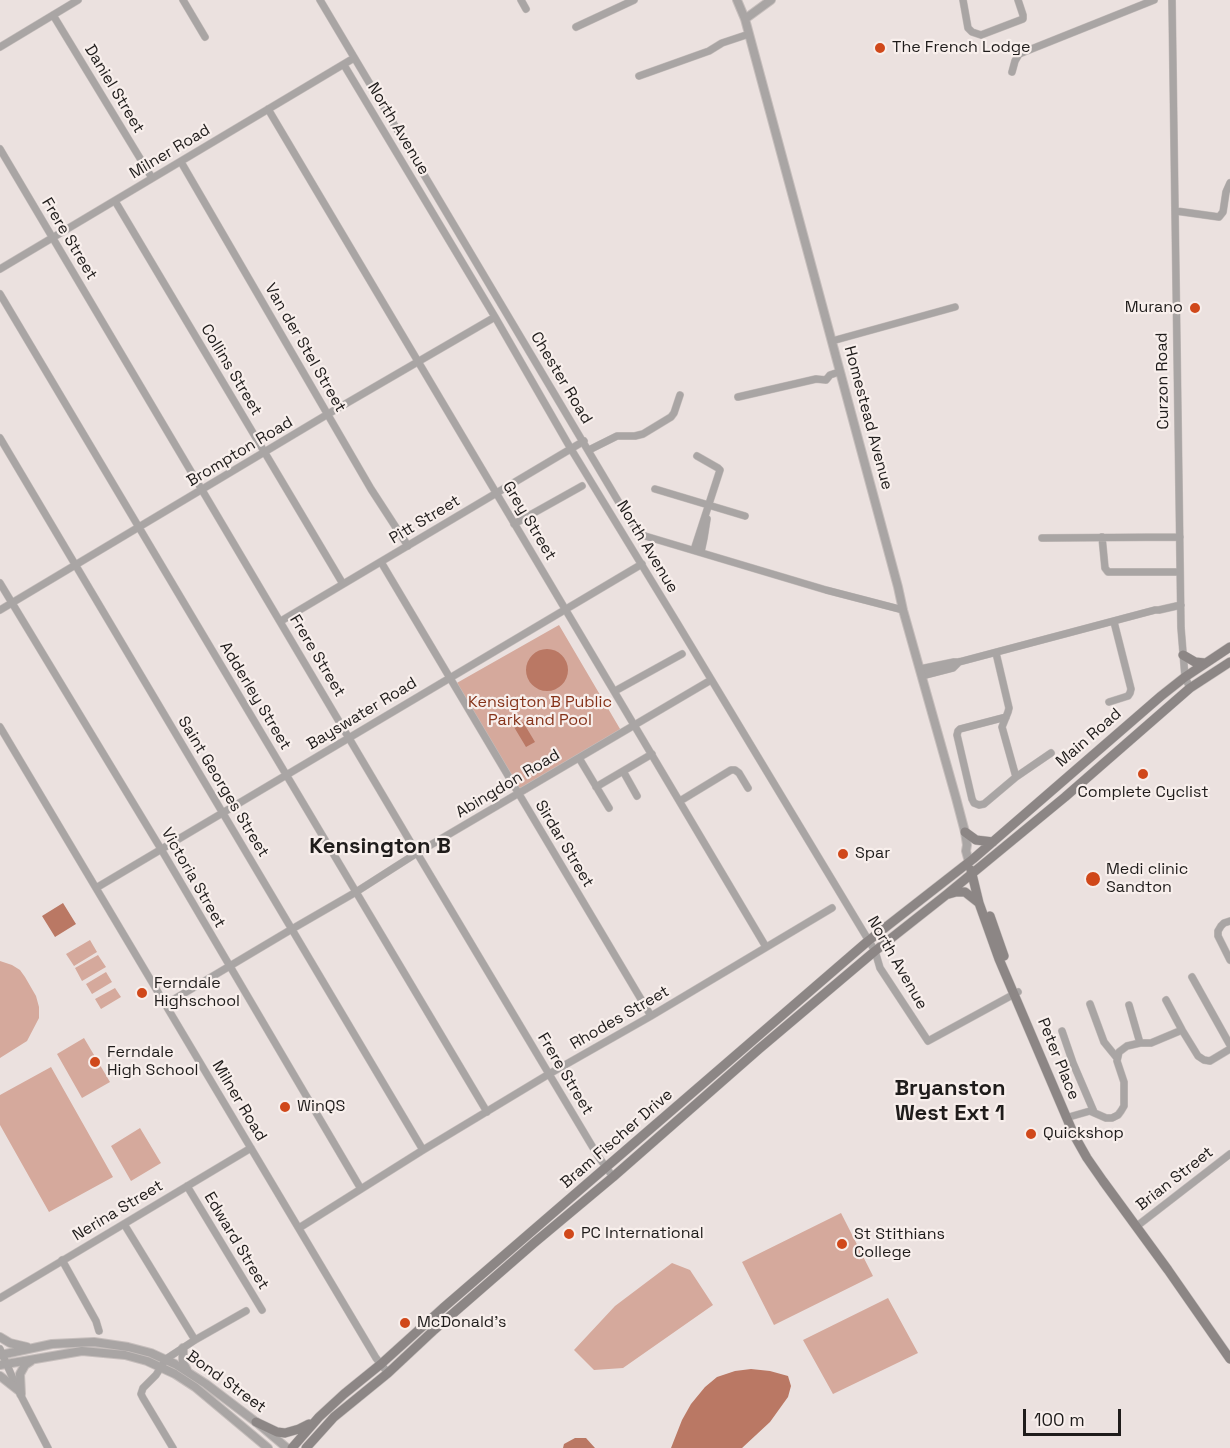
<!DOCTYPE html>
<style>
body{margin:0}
#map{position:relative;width:1230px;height:1448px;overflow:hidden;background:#ebe1df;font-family:"Space Grotesk",sans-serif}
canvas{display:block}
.scale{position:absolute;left:1023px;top:1409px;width:98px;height:27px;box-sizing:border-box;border:3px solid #1f1c1b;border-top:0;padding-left:8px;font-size:18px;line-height:21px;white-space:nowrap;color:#1f1c1b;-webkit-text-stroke:4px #f8efec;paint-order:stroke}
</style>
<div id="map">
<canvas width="1230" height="1448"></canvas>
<div class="scale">100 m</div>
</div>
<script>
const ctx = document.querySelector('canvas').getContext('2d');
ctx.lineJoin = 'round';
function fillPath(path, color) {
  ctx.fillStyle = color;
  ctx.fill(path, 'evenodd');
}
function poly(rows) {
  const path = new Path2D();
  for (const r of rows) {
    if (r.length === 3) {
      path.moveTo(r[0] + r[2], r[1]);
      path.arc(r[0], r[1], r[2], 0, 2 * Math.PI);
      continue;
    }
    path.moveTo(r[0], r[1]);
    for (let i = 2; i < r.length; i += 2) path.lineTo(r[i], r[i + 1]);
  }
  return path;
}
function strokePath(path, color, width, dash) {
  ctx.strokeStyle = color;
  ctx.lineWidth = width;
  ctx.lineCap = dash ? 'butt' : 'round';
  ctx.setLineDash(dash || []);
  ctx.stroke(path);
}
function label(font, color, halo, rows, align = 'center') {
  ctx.font = font + ' "Space Grotesk",sans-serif';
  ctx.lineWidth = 4.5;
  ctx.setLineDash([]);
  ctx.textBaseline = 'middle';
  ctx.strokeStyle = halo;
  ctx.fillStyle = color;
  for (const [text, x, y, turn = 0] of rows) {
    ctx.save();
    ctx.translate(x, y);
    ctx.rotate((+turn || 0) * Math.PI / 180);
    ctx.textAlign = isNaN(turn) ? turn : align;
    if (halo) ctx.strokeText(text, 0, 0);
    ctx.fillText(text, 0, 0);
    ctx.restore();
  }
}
const green = poly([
 [559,625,623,734,518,798,455,684],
 [90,940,97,952,74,966,66,954],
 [98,955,106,967,82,981,75,968],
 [0,961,12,965,20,970,25,977,36,996,39,1007,39,1018,27,1041,0,1058],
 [106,972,112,982,92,994,86,984],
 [115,988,121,997,101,1009,95,999],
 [84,1038,110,1082,82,1098,57,1054],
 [51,1067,113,1177,49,1212,0,1125,0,1095],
 [140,1128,161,1163,131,1181,111,1146],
 [841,1213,873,1276,774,1325,742,1262],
 [672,1263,690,1270,713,1305,623,1368,594,1370,574,1350,615,1306],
 [888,1298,918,1353,833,1394,803,1340]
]);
const water = poly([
 [547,670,21],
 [523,722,535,742,526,747,514,727],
 [63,903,76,924,55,937,42,916],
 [751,1369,770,1371,788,1376,791,1386,788,1397,770,1422,742,1448,671,1448,682,1420,691,1404,705,1387,717,1377,735,1371],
 [575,1438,586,1438,595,1448,563,1448,564,1444]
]);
const minor = poly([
 [183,0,205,37],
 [320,0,630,521,638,531,645,536,826,590,903,610],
 [521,0,526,9],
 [963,0,968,28,972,32,981,35,1023,19,1023,15,1018,0],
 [1172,0,1181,628,1185,677,1190,688],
 [53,15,152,178],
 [576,27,634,0],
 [0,47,78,0],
 [344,65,495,317,571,449,676,621,875,951,880,968,928,1041,1018,992],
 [1012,72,1015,61,1019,54,1154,0],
 [639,76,709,51,722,43,749,34],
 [268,109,766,947],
 [0,149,417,853,598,1156,613,1177],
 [181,162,371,489,408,546],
 [115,201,343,584],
 [1176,211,1219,217,1223,212,1226,192,1230,183],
 [0,269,354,58],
 [0,294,487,1112],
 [832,341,955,307],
 [738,397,816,379,826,380,830,375,839,372],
 [0,438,423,1150],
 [589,450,617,436,635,436,643,434,671,417,674,413,680,395],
 [655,489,745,516],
 [514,524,582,486],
 [1102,537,1105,568,1108,572,1180,572],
 [1042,538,1180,537],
 [694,550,720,470,718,468,697,456],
 [701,552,704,538,707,519],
 [381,562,651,1016],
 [0,583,161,849,361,1189],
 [0,610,328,414,495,317],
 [281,621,584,441],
 [996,653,1009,708,1008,712,1002,727,1016,777,984,804,979,805,974,803,972,799,957,735,958,731,960,729,1006,717],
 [920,669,954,662,959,662,1155,610,1159,610,1181,605],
 [922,676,953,668,959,662],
 [615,691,682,654],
 [1109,702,1128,696,1130,693,1131,689,1114,622],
 [0,727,376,1358,388,1373],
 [579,758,609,808],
 [623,771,637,796],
 [1016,777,1051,753],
 [596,787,652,754],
 [680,801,731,770,735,770,739,773,748,788],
 [96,888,642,564],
 [1230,921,1224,923,1221,926,1218,931,1218,936,1230,960],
 [1192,977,1230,1045],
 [166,1004,292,929,356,892,417,853,711,680],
 [1090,1004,1104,1042,1117,1058],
 [1129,1005,1140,1043],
 [1182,1030,1198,1056,1204,1060,1210,1061,1230,1049],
 [1062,1031,1073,1063,1094,1112],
 [1069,1117,1090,1111,1106,1118,1112,1118,1118,1115,1121,1111,1124,1106,1124,1082,1117,1061,1119,1052,1127,1046,1140,1043,1151,1043,1182,1030,1166,1000],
 [187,1186,262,1310],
 [124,1224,195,1340],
 [1137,1226,1230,1154],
 [299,1228,423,1150,549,1074,651,1016,832,908],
 [62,1260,96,1321,99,1331],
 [0,1298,251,1148],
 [0,1349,18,1390,48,1448],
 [173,1448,143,1398,141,1394,143,1388,156,1375,166,1359,195,1340,246,1311]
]);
const tertiary = poly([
 [737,0,745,19,898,587,903,610,956,798,965,832,967,845,966,851,969,862],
 [745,19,771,0],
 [0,1337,10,1343,27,1347],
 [183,1348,183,1363,187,1370],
 [0,1355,52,1344,94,1342,128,1347,151,1353,175,1364,206,1384,256,1422,287,1448],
 [0,1365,82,1351,125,1355,147,1361,175,1374,195,1387,268,1448],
 [0,1376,18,1390],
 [21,1394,20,1374,25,1365,31,1361]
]);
const secondary = poly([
 [1183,655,1195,662,1205,663],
 [965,832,976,840,993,842],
 [971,870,979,903,999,959,1074,1135,1087,1158,1103,1181,1168,1270,1230,1359],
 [949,894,956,892,965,892,979,903],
 [990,916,1004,956],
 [256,1422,277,1432,285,1433,299,1429,309,1424],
 [292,1448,319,1417,344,1394,381,1364,443,1308,868,941,973,859,1161,696,1185,677,1230,647],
 [306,1448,334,1417,388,1373,434,1330,534,1243,613,1177,759,1049,875,951,946,895,1065,797,1190,688,1230,662]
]);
const markers = [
 [880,48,6,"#d0481a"],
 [1195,308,6,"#d0481a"],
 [1143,774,6,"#d0481a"],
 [843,854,6,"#d0481a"],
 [1093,879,8,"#d0481a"],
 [142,993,6,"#d0481a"],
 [95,1062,6,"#d0481a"],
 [285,1107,6,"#d0481a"],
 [1031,1134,6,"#d0481a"],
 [569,1234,6,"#d0481a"],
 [842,1244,6,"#d0481a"],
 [405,1323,6,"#d0481a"]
];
const poiNames = [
 ["The French Lodge",892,48],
 ["Murano",1183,308,"right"],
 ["Complete Cyclist",1143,793,"center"],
 ["Spar",855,854],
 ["Medi clinic",1106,870],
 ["Sandton",1106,888],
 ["Ferndale",154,984],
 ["Highschool",154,1002],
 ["Ferndale",107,1053],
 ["High School",107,1071],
 ["WinQS",297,1107],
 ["Quickshop",1043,1134],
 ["PC International",581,1234],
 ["St Stithians",854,1235],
 ["College",854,1253],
 ["McDonald's",417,1323]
];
const streetNames = [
 ["Daniel Street",114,89,59],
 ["North Avenue",398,129,59],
 ["Milner Road",170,152,-31],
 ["Frere Street",69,239,59],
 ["Van der Stel Street",305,348,60],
 ["Collins Street",231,370,59],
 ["Chester Road",561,378,59],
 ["Curzon Road",1163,381,-91],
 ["Homestead Avenue",868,418,75],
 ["Brompton Road",240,452,-31],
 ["Pitt Street",425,520,-31],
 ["Grey Street",529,521,59],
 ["North Avenue",647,547,59],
 ["Frere Street",317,656,59],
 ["Adderley Street",255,696,59],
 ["Bayswater Road",362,714,-31],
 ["Main Road",1089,738,-41],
 ["Abingdon Road",508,784,-31],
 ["Saint Georges Street",223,787,59],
 ["Sirdar Street",564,844,59],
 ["Victoria Street",193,878,60],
 ["North Avenue",897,963,60],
 ["Rhodes Street",620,1018,-30],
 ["Peter Place",1058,1059,68],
 ["Frere Street",565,1074,59],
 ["Milner Road",239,1101,59],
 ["Bram Fischer Drive",617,1139,-41],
 ["Brian Street",1175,1179,-38],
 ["Nerina Street",118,1211,-31],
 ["Edward Street",236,1241,59],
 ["Bond Street",226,1382,36]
];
const parkNames = [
 ["Kensigton B Public",540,703],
 ["Park and Pool",540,721]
];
const districtNames = [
 ["Kensington B",380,847],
 ["Bryanston",950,1089],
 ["West Ext 1",950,1114]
];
fillPath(green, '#d5a99c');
fillPath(water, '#ba7864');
strokePath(minor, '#c6bebc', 8);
strokePath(tertiary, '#c6bebc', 10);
strokePath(secondary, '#c6bebc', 10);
strokePath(minor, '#a9a5a4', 7);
strokePath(tertiary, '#a9a5a4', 8);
strokePath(secondary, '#8c8685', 9);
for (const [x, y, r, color] of markers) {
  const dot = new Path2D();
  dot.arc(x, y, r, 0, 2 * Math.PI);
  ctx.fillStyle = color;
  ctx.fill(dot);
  strokePath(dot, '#f8efec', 2);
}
label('16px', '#1f1c1b', '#f8efec', poiNames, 'left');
label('16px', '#1f1c1b', '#f8efec', streetNames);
label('16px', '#85331a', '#f8efec', parkNames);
label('bold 22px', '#1f1c1b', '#f8efec', districtNames);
</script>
